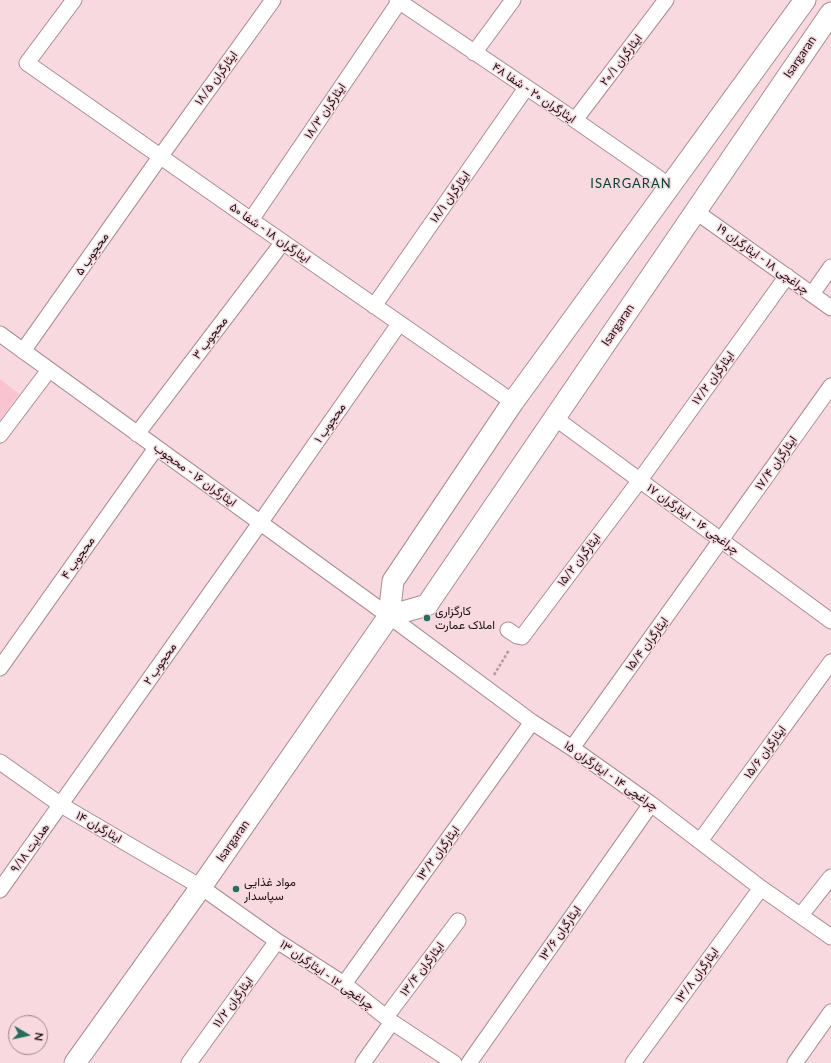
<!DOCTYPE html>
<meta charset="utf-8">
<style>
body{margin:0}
#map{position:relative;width:831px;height:1063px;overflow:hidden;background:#f7d9df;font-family:Lato,sans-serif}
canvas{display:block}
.north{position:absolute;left:8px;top:1015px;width:40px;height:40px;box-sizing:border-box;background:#f7d9df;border:1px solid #9f898d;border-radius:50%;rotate:99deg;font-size:11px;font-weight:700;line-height:16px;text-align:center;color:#1a1113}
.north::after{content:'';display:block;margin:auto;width:14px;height:18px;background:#286c5e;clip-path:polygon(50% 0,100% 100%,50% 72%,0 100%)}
</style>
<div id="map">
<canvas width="831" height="1063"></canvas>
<div class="north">N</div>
</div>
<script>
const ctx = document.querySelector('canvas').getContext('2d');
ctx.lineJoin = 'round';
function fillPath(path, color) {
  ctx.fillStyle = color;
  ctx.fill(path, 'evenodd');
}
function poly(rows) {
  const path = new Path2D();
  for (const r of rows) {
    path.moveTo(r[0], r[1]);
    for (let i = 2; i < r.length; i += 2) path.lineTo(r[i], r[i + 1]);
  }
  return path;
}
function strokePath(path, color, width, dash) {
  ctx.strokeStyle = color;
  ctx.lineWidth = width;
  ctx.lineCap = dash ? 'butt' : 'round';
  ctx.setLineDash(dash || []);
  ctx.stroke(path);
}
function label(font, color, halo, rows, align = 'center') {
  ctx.font = font + ' Lato,Vazirmatn,sans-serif';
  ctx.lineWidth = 3;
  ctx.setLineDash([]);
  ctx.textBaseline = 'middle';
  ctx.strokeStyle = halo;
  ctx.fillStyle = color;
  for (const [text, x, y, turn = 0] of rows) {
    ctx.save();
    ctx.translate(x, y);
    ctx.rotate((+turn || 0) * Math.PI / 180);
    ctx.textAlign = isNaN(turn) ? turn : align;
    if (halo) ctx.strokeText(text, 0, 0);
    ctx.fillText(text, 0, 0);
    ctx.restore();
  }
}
const green = poly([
 [0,379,19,394,0,420]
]);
const path = poly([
 [494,675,509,650]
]);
const street = poly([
 [74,0,27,63,251,220,513,402],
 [397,0,575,120,670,186],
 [474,53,513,0],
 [575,120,666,0],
 [695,211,831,308],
 [251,220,399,2],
 [812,294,831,267],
 [374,306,526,88],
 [0,334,389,616,532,722,572,748,651,804,761,888,831,937],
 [23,351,160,157,273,0],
 [555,418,831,621],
 [137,434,283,242],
 [0,435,49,370],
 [508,630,517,636,522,637,640,480,787,276],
 [0,668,156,448],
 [572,748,831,386],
 [0,762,61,805,201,887,277,941,344,984,392,1022,454,1063],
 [700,841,831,662],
 [0,890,260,523,399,324],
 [801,915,831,877],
 [344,984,532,722],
 [386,1017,458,921],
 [189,1063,277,941],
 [363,1063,392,1022],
 [469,1063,651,804],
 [633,1063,761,888],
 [795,1063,831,1012]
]);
const secondary = poly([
 [389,616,427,605,831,13],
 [75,1063,201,887,389,616,393,581,513,402,805,0]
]);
const markers = [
 [427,618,4,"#286c5e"],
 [236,889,4,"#286c5e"]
];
const streetNames = [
 ["Isargaran",800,57,-56],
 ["ایثارگران ۲۰/۱",621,60,-53],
 ["ایثارگران ۱۸/۵",216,78,-54],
 ["ایثارگران ۲۰ - شفا ۴۸",534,93,34],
 ["ایثارگران ۱۸/۳",325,111,-56],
 ["ایثارگران ۱۸/۱",450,197,-55],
 ["ایثارگران ۱۸ - شفا ۵۰",270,233,35],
 ["محجوب ۵",92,254,-55],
 ["چراغچی ۱۸ - ایثارگران ۱۹",763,259,36],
 ["Isargaran",618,325,-56],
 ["محجوب ۳",210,338,-53],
 ["ایثارگران ۱۷/۲",713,378,-54],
 ["محجوب ۱",330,423,-55],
 ["ایثارگران ۱۷/۴",776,463,-55],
 ["ایثارگران ۱۶ - محجوب",195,475,36],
 ["چراغچی ۱۶ - ایثارگران ۱۷",693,519,36],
 ["محجوب ۴",78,558,-55],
 ["ایثارگران ۱۵/۲",579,560,-53],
 ["ایثارگران ۱۵/۴",647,644,-54],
 ["محجوب ۲",160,664,-55],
 ["ایثارگران ۱۵/۶",765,752,-54],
 ["چراغچی ۱۴ - ایثارگران ۱۵",611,776,35],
 ["ایثارگران ۱۴",99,827,30],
 ["Isargaran",233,841,-55],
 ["هدایت ۹/۱۸",30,848,-54],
 ["ایثارگران ۱۳/۲",438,853,-54],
 ["ایثارگران ۱۳/۶",560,933,-55],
 ["ایثارگران ۱۳/۴",422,969,-53],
 ["چراغچی ۱۲ - ایثارگران ۱۳",327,975,35],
 ["ایثارگران ۱۳/۸",697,975,-54],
 ["ایثارگران ۱۱/۲",233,1002,-54]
];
const poiNames = [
 ["کارگزاری",435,611],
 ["املاک عمارت",435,625],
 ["مواد غذایی",244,882],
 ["سپاسدار",244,896]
];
const neighbourhoodNames = [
 ["ISARGARAN",631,184]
];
fillPath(green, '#f9c4cf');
strokePath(street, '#a98d93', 17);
strokePath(secondary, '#a98d93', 23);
strokePath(path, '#b39ca0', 2.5, [3, 2]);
strokePath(street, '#fff', 15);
strokePath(secondary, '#fff', 21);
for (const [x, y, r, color] of markers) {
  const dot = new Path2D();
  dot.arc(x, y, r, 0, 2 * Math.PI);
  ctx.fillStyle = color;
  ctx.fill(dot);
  strokePath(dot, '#f7d9df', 1.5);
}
label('12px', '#1a1113', '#f7d9df', streetNames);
label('12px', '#1a1113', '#f7d9df', poiNames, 'left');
ctx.letterSpacing = '1px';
label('13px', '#074338', '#f7d9df', neighbourhoodNames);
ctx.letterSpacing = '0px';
</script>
